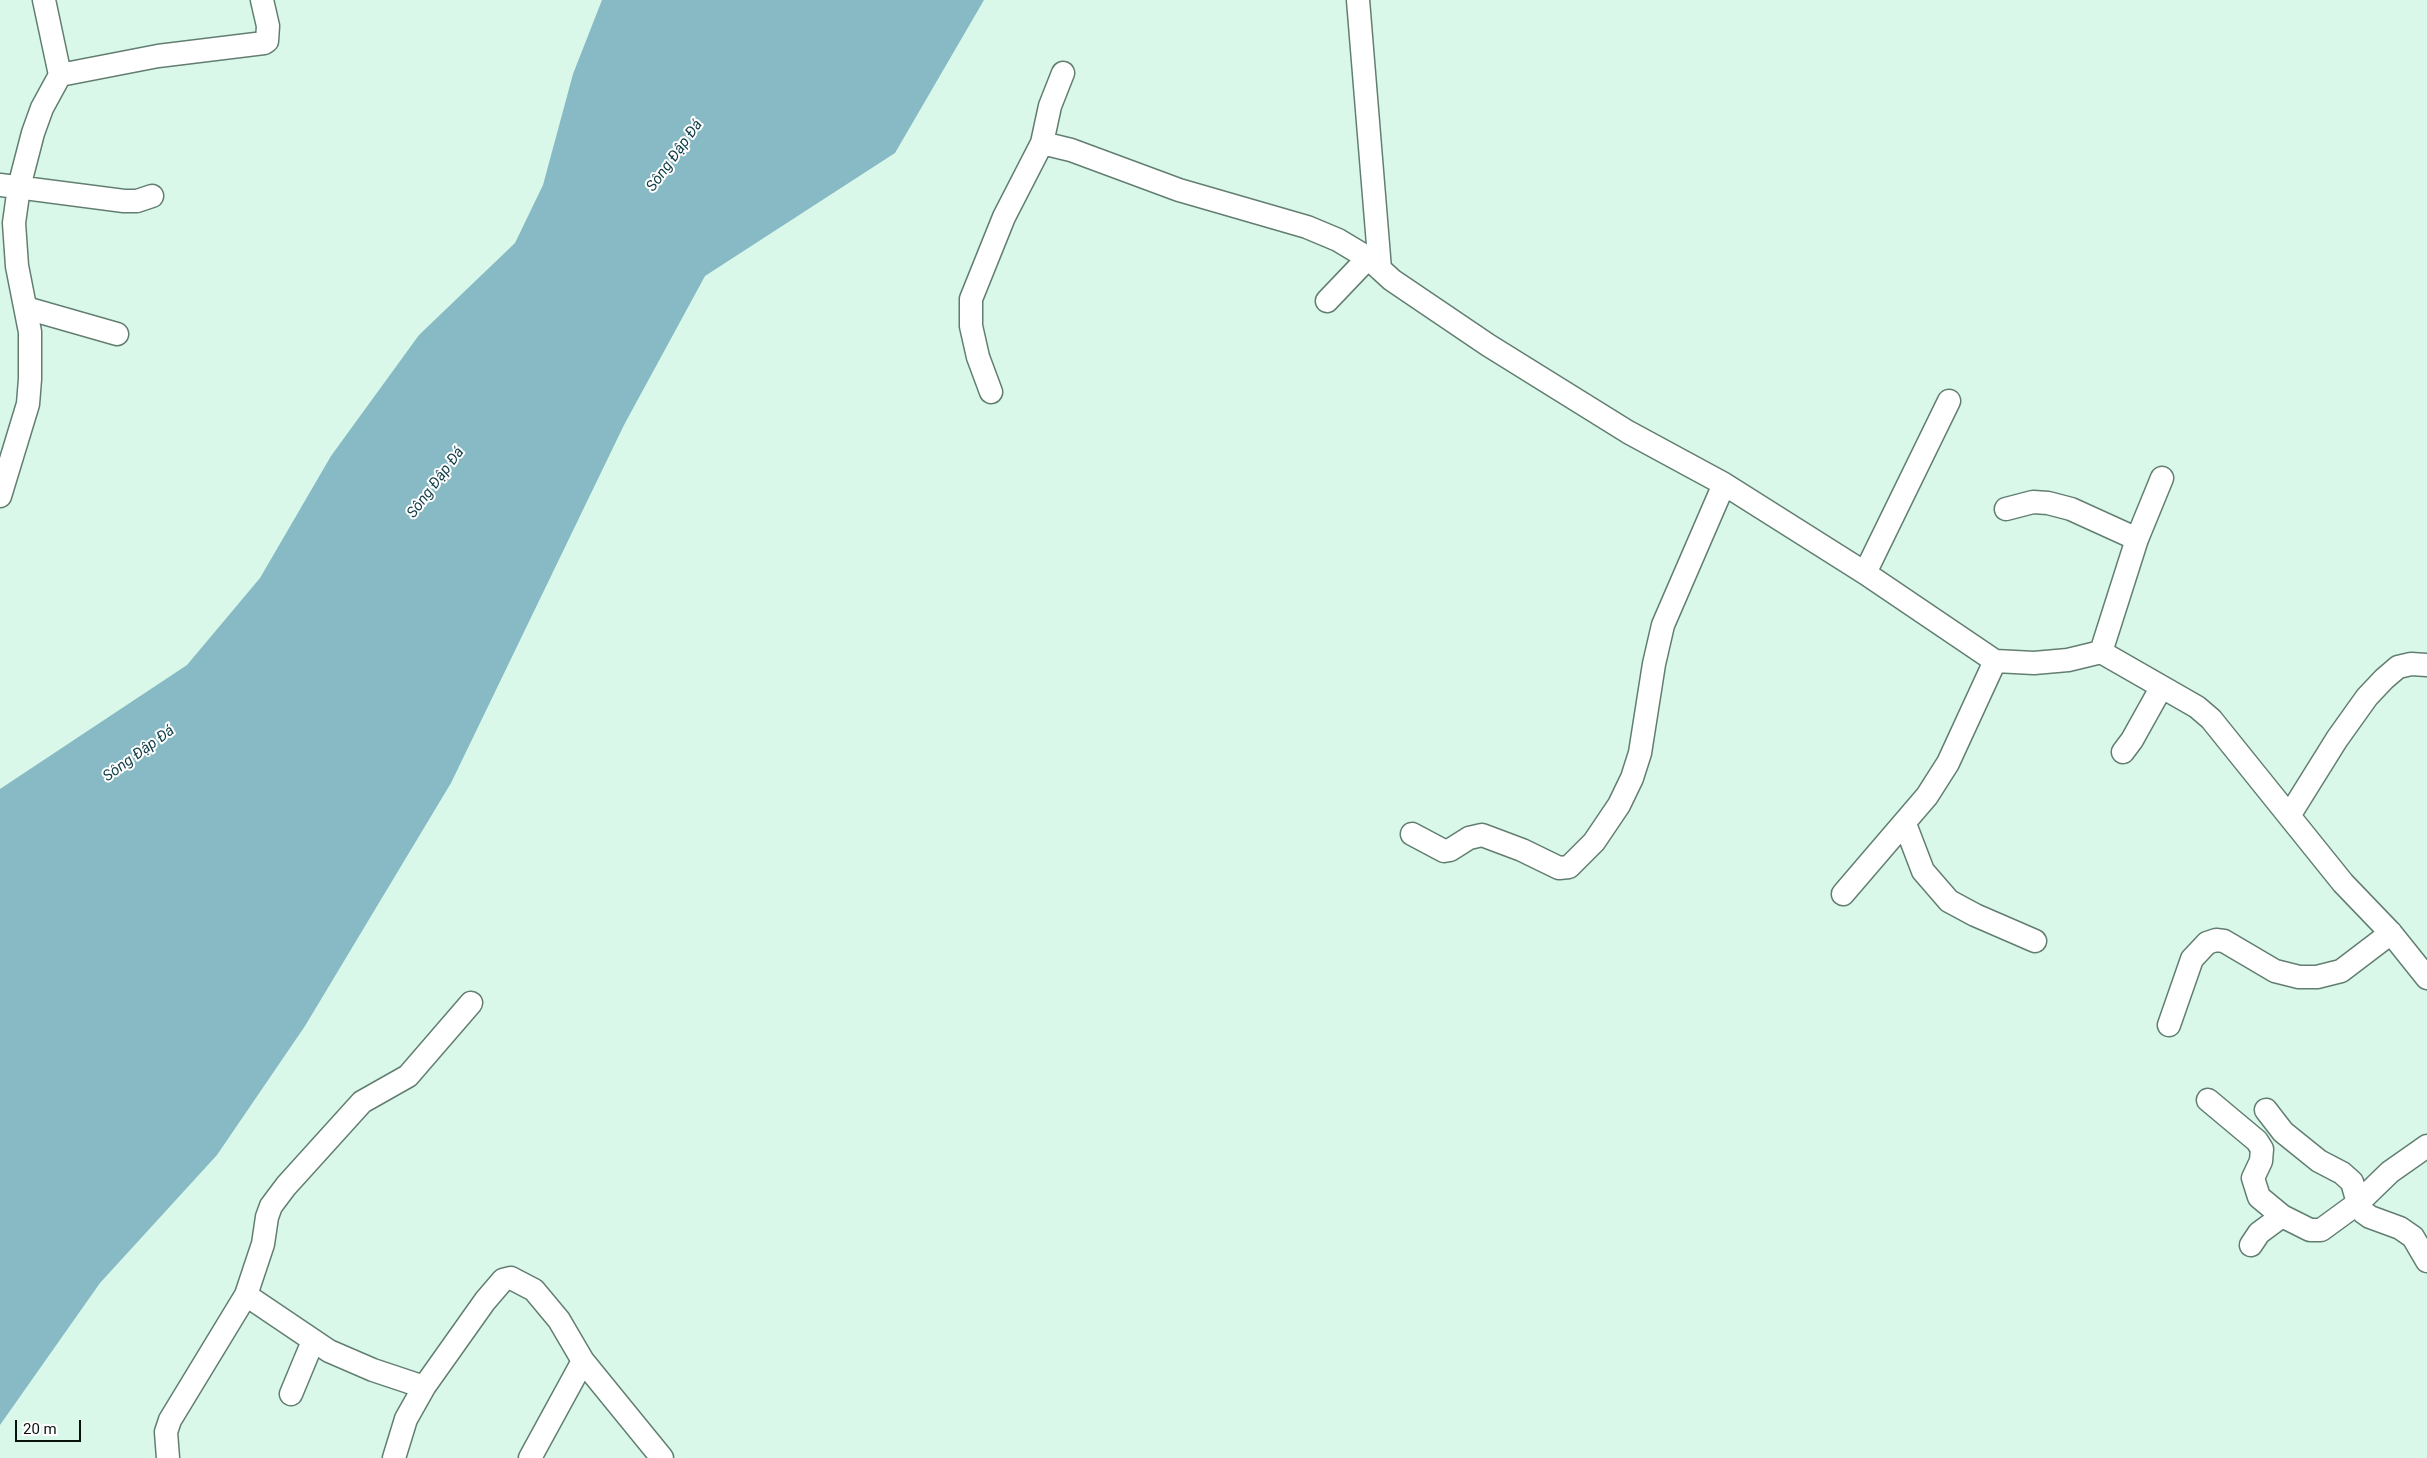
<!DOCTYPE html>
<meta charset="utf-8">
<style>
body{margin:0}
#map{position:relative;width:2427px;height:1458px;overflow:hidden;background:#d9f8ea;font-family:Roboto,sans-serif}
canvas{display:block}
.scale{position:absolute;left:15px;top:1420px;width:66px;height:22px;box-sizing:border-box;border:2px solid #07120d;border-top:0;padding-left:6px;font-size:15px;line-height:18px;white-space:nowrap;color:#07120d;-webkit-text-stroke:4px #fff;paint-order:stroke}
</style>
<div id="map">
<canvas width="2427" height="1458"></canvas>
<div class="scale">20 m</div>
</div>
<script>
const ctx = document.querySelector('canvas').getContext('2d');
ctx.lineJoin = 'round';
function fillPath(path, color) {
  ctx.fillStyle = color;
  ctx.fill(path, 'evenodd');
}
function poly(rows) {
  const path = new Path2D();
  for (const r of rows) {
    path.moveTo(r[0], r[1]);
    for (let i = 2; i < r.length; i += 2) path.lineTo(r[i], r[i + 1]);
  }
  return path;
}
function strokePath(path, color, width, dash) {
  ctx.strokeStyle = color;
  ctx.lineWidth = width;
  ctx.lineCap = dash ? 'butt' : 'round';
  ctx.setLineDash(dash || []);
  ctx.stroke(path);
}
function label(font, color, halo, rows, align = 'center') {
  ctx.font = font + ' Roboto,sans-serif';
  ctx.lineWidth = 4;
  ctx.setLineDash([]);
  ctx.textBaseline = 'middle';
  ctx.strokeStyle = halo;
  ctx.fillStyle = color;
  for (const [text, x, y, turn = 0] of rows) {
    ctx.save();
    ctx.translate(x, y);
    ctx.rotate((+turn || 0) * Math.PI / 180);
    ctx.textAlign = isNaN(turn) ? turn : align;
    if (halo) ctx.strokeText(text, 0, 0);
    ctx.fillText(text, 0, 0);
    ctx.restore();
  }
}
const water = poly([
 [602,0,984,0,895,153,705,276,624,425,451,783,305,1026,217,1155,100,1283,0,1425,0,789,187,665,260,578,331,456,419,335,515,243,543,185,573,74]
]);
const street = poly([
 [1358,0,1380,269],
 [60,75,158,56,264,43,267,41,268,26,262,0],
 [1042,143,1050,106,1063,73],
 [0,185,124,201,137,201,152,196],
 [1327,301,1368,258],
 [26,308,117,334],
 [991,392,978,357,971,326,971,299,1004,217,1042,143,1071,150,1179,190,1307,227,1338,240,1368,258,1392,280,1488,345,1628,432,1724,484,1865,573,1995,661,2034,663,2068,660,2101,652,2197,707,2211,719,2343,883,2391,933,2427,978],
 [0,496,28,404,30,379,30,332,17,266,14,223,19,187,33,133,42,108,60,75,44,0],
 [2006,509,2033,502,2048,503,2071,509,2137,539],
 [1865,573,1949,401],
 [2101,652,2137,539,2162,478],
 [2123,752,2132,740,2161,688],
 [2289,816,2337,739,2367,697,2384,679,2398,667,2411,664,2427,665],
 [1905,824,1923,871,1949,901,1975,915,2035,941],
 [1412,834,1444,851,1450,850,1469,838,1482,835,1522,850,1559,868,1569,867,1594,842,1619,805,1632,778,1640,753,1654,664,1663,625,1724,484],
 [1843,894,1927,796,1948,763,1995,661],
 [2169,1025,2192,959,2207,943,2216,940,2224,941,2275,971,2299,977,2317,977,2341,971,2391,933],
 [2208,1100,2257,1141,2262,1149,2261,1161,2253,1178,2259,1197,2282,1216,2310,1230,2321,1230,2358,1203,2390,1172,2427,1146],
 [2266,1110,2283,1132,2319,1161,2342,1173,2352,1182,2358,1203,2363,1212,2370,1217,2400,1228,2413,1237,2427,1261],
 [2251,1245,2259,1233,2282,1216],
 [246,1295,329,1351,373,1370,424,1387],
 [291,1394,313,1341],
 [168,1458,166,1432,170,1420,246,1295,263,1244,267,1217,271,1206,286,1186,362,1102,408,1076,471,1003],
 [394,1458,406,1419,424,1387,485,1301,503,1280,511,1278,534,1290,559,1320,583,1361,662,1458],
 [530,1458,583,1361]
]);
const waterNames = [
 ["Sông Đập Đá",675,156,-54],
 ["Sông Đập Đá",436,483,-53],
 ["Sông Đập Đá",139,754,-36]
];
fillPath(water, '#87bac5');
strokePath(street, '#627e71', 25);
strokePath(street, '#fff', 22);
label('italic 15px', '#0f3e47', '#fff', waterNames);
</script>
